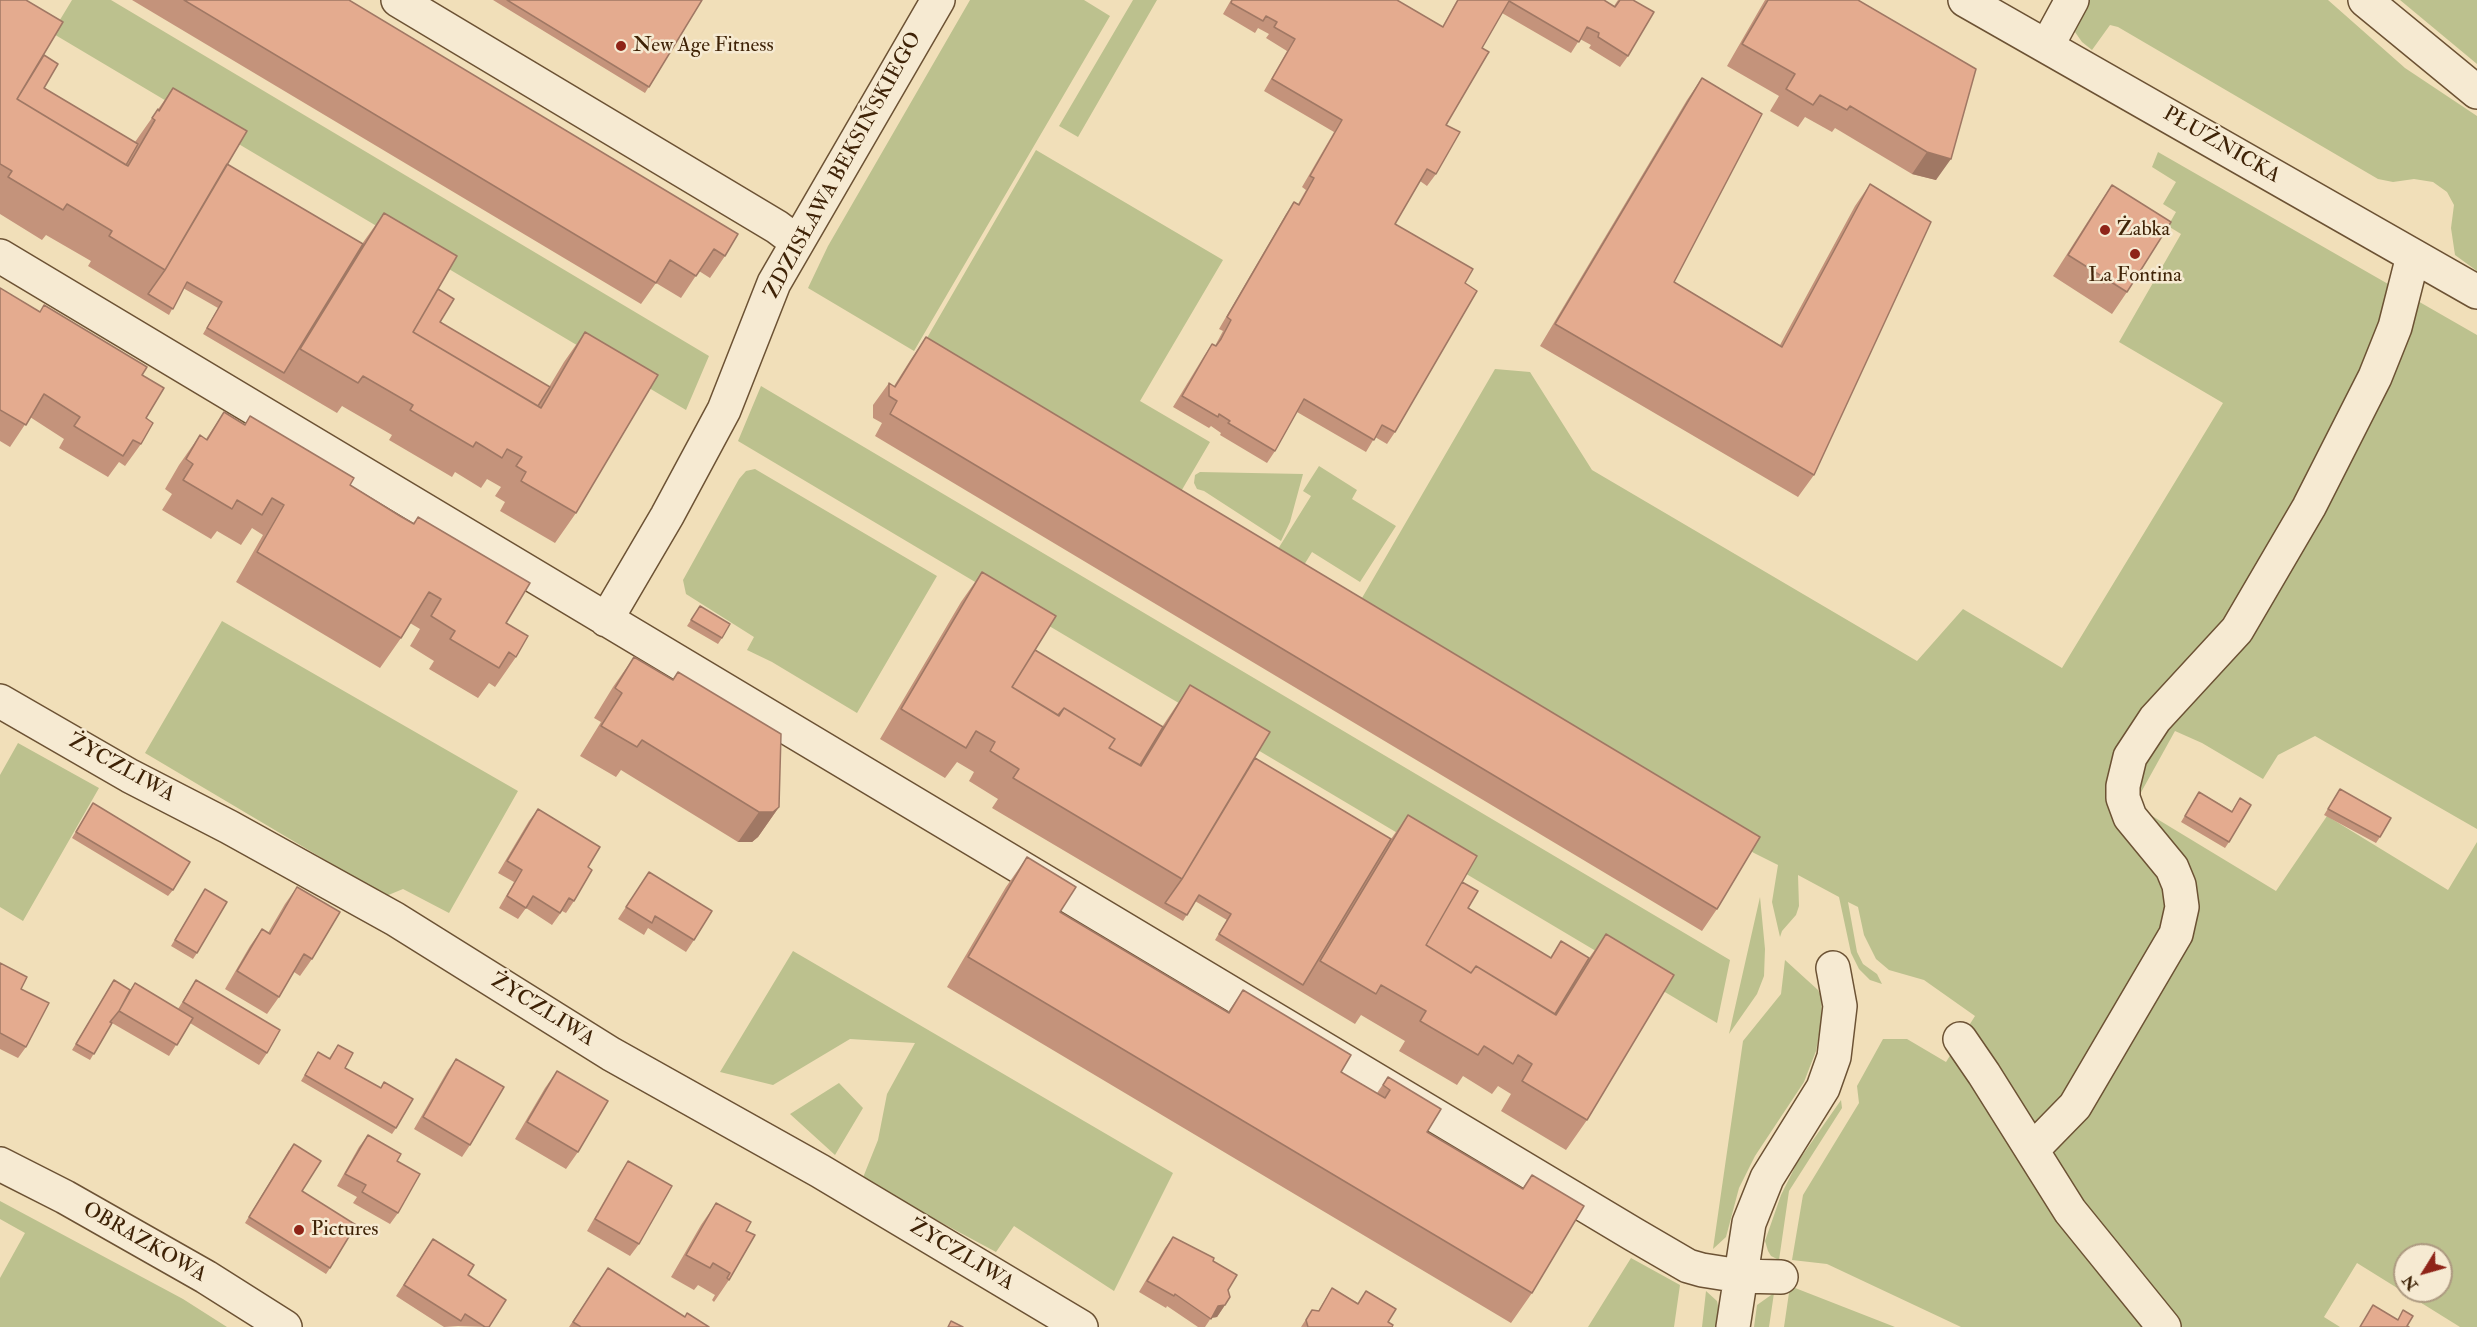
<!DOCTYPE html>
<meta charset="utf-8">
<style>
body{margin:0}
#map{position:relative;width:2477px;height:1327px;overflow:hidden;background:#f1dfb9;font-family:"IM FELL Double Pica",serif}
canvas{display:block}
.north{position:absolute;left:2393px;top:1243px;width:60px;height:60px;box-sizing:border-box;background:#f6ead2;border:2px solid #ad9a81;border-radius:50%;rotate:233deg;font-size:16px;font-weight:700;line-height:24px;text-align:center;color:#3f2307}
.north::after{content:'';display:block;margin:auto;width:21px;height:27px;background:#8f2418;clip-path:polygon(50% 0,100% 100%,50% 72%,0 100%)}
</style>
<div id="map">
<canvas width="2477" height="1327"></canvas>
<div class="north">N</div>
</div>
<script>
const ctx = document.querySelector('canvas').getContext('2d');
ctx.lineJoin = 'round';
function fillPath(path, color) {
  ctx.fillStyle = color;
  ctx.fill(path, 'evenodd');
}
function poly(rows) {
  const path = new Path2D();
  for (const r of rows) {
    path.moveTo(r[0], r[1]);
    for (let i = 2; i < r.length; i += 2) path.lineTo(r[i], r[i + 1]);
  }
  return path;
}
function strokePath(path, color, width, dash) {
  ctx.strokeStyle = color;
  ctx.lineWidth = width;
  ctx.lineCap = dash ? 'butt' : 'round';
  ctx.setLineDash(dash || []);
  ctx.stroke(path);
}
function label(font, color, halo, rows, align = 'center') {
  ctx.font = font + ' "IM FELL Double Pica",serif';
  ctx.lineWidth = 5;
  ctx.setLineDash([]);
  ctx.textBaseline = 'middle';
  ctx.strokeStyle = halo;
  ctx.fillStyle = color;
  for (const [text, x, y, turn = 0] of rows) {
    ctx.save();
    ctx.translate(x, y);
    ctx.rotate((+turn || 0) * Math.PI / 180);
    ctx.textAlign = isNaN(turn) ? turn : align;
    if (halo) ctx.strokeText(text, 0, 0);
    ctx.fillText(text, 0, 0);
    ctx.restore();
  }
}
const green = poly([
 [72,0,111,0,709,356,686,410,52,33],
 [970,0,1084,0,1110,16,914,351,808,288,828,246],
 [1133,0,1157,0,1078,137,1059,126],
 [2087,0,2328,0,2405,68,2477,116,2477,271,2455,255,2451,228,2454,205,2447,192,2433,182,2414,179,2393,182,2378,179,2118,27,2110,25,2092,50,2082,42,2075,32,2080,12],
 [2400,0,2477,0,2477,64],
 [1036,150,1223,260,1140,401,1210,442,1176,500,920,350],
 [2158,152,2477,335,2477,829,2315,736,2278,755,2263,779,2202,743,2175,731,2134,805,2276,891,2327,816,2448,890,2477,842,2477,1327,2460,1327,2357,1263,2324,1317,2340,1327,1961,1327,1827,1264,1792,1260,1803,1195,1859,1103,1857,1086,1883,1039,1907,1039,1946,1062,1975,1016,1924,980,1889,970,1876,959,1864,935,1858,907,1848,902,1857,952,1863,964,1877,974,1882,984,1870,980,1859,969,1851,953,1839,897,1798,875,1799,906,1796,915,1782,931,1780,937,1772,902,1778,865,1754,853,1355,610,1495,369,1530,372,1592,470,1917,661,1963,609,2062,668,2223,403,2119,342,2181,234,2168,226,2176,212,2163,204,2176,182,2152,167],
 [2405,1255,2441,1255,2441,1291,2405,1291],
 [761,386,1730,960,1717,1023,738,441],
 [1319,466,1357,490,1352,499,1396,526,1360,582,1312,552,1304,565,1278,549,1311,496,1303,491],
 [755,469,937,576,857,713,772,662,747,650,754,637,686,594,683,580,739,479,746,471],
 [1200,472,1303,474,1290,522,1281,541,1204,491,1197,489,1194,483,1195,475],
 [222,621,518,791,449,913,403,889,386,896,145,753],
 [18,743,99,788,23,921,0,907,0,775],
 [1760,897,1765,949,1764,976,1757,994,1729,1034],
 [793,951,1173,1173,1114,1291,1014,1226,996,1252,862,1180,878,1140,887,1094,915,1043,850,1039,773,1085,720,1072],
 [1785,960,1818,990,1821,996,1822,1018,1816,1051,1804,1082,1755,1156,1739,1188,1726,1237,1713,1249,1743,1041,1781,994],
 [839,1083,863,1108,835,1155,790,1114],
 [1841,1100,1842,1108,1789,1191,1779,1260,1771,1256,1768,1251,1765,1241,1781,1195,1797,1163],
 [0,1201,183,1299,227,1327,0,1327,0,1278,25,1233,0,1219],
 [1631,1258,1680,1285,1674,1327,1588,1327],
 [1790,1286,1895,1327,1784,1327],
 [1706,1291,1717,1301,1719,1310,1716,1327,1702,1327],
 [1774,1293,1769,1327,1754,1327,1757,1305]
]);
const minor = poly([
 [398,0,777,227,797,242],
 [1965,0,2477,292],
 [2365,0,2477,92],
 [2047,46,2072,0],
 [0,256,1633,1234,1688,1266,1702,1270,1740,1276,1781,1277],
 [606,620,667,516,724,410,774,283,938,0],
 [0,701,130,776,229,827,395,919,611,1054,820,1171,1081,1327],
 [1960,1039,1984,1074,2070,1211,2164,1327],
 [2032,1150,2075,1106,2176,934,2182,907,2179,885,2172,868,2130,817,2123,798,2123,786,2130,757,2155,719,2237,630,2309,507,2375,377,2395,327,2413,256],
 [0,1164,65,1197,206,1277,285,1327],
 [1733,1327,1749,1223,1767,1178,1823,1088,1834,1057,1840,1006,1833,968]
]);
const wall = poly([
 [0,0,44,55,44,88,135,142,173,88,227,164,362,244,384,213,438,289,440,322,549,387,564,362,585,332,576,513,555,543,500,511,505,502,495,496,501,487,487,479,481,488,455,472,452,477,389,440,392,435,342,406,337,413,203,334,218,308,183,288,169,315,88,266,91,261,46,235,42,240,0,214],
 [132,0,349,0,725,256,710,278,699,271,681,298,656,283,641,304],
 [493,0,702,0,645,93],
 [1231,0,1397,0,1442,27,1457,0,1604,0,1614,6,1618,0,1633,0,1628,56,1620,67,1589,48,1591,45,1580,39,1571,53,1502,13,1482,48,1446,125,1436,174,1427,186,1420,181,1395,224,1465,283,1395,432,1387,444,1375,437,1366,452,1297,412,1275,451,1267,463,1220,435,1221,433,1211,426,1209,428,1173,407,1204,356,1212,344,1215,346,1223,331,1219,329,1286,214,1294,202,1298,204,1306,190,1302,187,1334,132,1264,91,1287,51,1266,38,1269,34,1258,28,1255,33,1223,14],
 [1765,0,1858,0,1976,69,1936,180,1912,174,1835,128,1832,132,1805,117,1798,127,1770,111,1779,96,1727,66],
 [1702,78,1674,282,1780,345,1855,206,1870,184,1814,475,1798,497,1540,346,1687,100],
 [2112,185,2127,292,2112,314,2053,276,2097,207],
 [0,288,142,375,146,418,141,444,125,466,119,462,108,477,59,448,64,439,30,417,10,447,0,441],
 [926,337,1717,909,1702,931,875,436,882,423,873,418,873,405,889,383,894,386,911,359],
 [224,412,245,424,250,416,350,485,400,516,413,523,418,517,506,623,516,657,495,687,489,683,478,698,429,669,434,661,410,646,420,629,410,623,401,638,380,668,236,582,263,535,252,528,241,545,217,531,211,539,162,510,172,494,165,489,179,465,200,435,206,439],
 [982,572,1035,650,1162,727,1190,685,1255,758,1391,839,1408,815,1462,882,1468,908,1550,958,1561,941,1589,958,1606,934,1587,1120,1566,1150,1501,1111,1511,1094,1498,1086,1492,1094,1463,1076,1457,1085,1399,1051,1405,1041,1361,1015,1355,1024,1215,940,1227,920,1195,901,1183,921,992,808,998,799,969,781,974,772,957,762,945,778,880,739,961,602],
 [700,606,722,638,718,644,687,626],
 [634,657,672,680,678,672,779,807,758,837,752,842,738,842,621,770,616,777,580,756,601,722,594,718,613,687],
 [2340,789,2380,837,2376,843,2324,815],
 [2199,792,2232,811,2240,798,2229,842,2225,848,2181,822],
 [93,803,173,890,168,896,72,838],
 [538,809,588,867,574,901,566,913,562,911,552,925,526,908,518,919,499,908,514,882,498,873,529,821],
 [1027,857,1060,912,1228,1012,1243,990,1341,1072,1377,1093,1388,1077,1427,1132,1522,1189,1532,1175,1532,1293,1511,1323,947,987,1006,887],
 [649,872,694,940,686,952,648,928,644,935,618,919],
 [297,887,312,959,300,976,294,972,279,997,267,1014,225,989,250,946,262,929,268,933,285,904],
 [205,889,197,953,193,959,171,946],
 [0,963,21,989,26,1047,18,1058,0,1049],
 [114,980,130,990,135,983,178,1009,196,980,267,1053,259,1065,190,1023,169,1056,112,1023,90,1060,72,1050],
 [338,1045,345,1068,380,1088,384,1082,396,1128,392,1134,301,1081,318,1052,329,1058],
 [456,1059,470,1145,462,1157,414,1129,448,1070],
 [557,1071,578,1152,566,1169,515,1139,545,1088],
 [368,1135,397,1161,398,1213,390,1224,353,1203,357,1197,337,1186,359,1147],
 [289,1150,302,1191,330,1268,326,1274,245,1223],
 [628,1161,639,1244,630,1256,587,1231,620,1173],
 [716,1203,746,1231,729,1280,714,1302,712,1300,715,1295,698,1285,694,1290,671,1277,701,1225],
 [1173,1237,1228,1290,1225,1305,1217,1317,1211,1318,1205,1327,1198,1327,1167,1306,1166,1308,1139,1292,1165,1248],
 [433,1239,468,1275,489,1327,458,1326,444,1327,396,1296],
 [608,1268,684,1317,709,1327,569,1327],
 [1332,1288,1358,1303,1366,1291,1392,1327,1301,1327,1312,1310,1318,1311]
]);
const shadedWall = poly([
 [1927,152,1951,159,1936,180,1912,174],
 [779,807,758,837,752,842,738,842,759,812],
 [1225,1305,1217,1317,1210,1318,1218,1306]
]);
const building = poly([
 [0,0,26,0,63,22,17,99,128,166,155,120,152,118,158,109,159,111,173,88,247,131,165,270,109,236,112,231,67,204,63,210,8,177,12,171,0,164,0,0],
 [184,0,349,0,738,234,725,256,714,249,696,276,670,260,656,283,184,0],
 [507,0,702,0,649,87,507,0],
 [1232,0,1397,0,1443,27,1458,0,1604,0,1615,7,1620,0,1633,0,1654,12,1628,56,1598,37,1599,33,1587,27,1579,42,1509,1,1482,48,1489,52,1487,55,1446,125,1460,132,1436,174,1427,169,1395,224,1473,269,1465,283,1477,291,1395,432,1382,425,1374,440,1304,399,1275,451,1228,423,1230,421,1219,414,1218,417,1182,396,1212,344,1216,346,1221,339,1231,320,1227,317,1294,202,1299,205,1314,178,1310,176,1342,120,1272,79,1295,39,1274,27,1277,22,1266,16,1263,21,1231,3,1232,0],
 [1768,0,1858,0,1976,69,1951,159,1927,152,1850,106,1847,110,1820,95,1813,105,1786,89,1795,74,1742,44,1768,0],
 [44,55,58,64,44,88,138,144,126,165,17,99,44,55],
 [1702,78,1762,114,1674,282,1782,347,1870,184,1931,222,1814,475,1555,324,1702,78],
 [227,164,363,244,284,373,207,328,222,302,187,282,173,309,148,294,165,270,227,164],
 [2112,185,2171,222,2127,292,2068,255,2112,185],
 [384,213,457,256,413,332,541,408,585,332,658,375,576,513,521,481,526,472,516,466,522,457,507,449,502,458,476,442,473,447,410,410,413,405,363,376,358,383,300,349,384,213],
 [0,288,40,312,44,305,147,367,142,375,164,388,146,418,153,423,141,444,133,440,123,456,74,426,80,417,44,394,26,425,0,410,0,288],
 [438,289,454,299,440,322,550,387,538,406,413,332,438,289],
 [926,337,1760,837,1717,909,890,414,897,401,889,396,889,383,895,387,926,337],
 [224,412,245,425,250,416,354,478,350,485,400,516,414,524,418,517,530,583,506,623,528,636,516,657,509,652,499,668,450,639,455,631,431,616,441,599,429,592,401,638,257,552,284,505,272,498,262,515,237,500,232,509,183,480,193,464,186,459,200,435,207,440,224,412],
 [982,572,1056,616,1012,687,1059,716,1064,708,1115,739,1109,748,1141,766,1190,685,1270,732,1182,879,1013,778,1019,769,990,751,995,742,976,731,966,748,901,709,982,572],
 [700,606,730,624,722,638,691,620,700,606],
 [1035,650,1163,727,1140,765,1109,748,1115,739,1064,708,1058,715,1012,687,1035,650],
 [634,657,673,680,678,672,781,734,779,807,773,812,759,812,642,740,637,747,601,726,622,693,615,688,634,657],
 [1255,758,1391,839,1303,985,1219,934,1231,914,1199,895,1187,915,1165,903,1182,879,1255,758],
 [2340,789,2391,818,2380,837,2328,809,2340,789],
 [2199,792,2232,812,2240,798,2251,805,2229,842,2185,816,2199,792],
 [93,803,190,862,173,890,76,832,93,803],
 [538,809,600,847,588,867,592,870,574,901,569,898,560,913,533,896,526,908,507,896,522,870,507,861,538,809],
 [1408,815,1477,856,1426,945,1471,973,1476,966,1556,1015,1606,934,1674,975,1587,1120,1522,1081,1532,1064,1518,1055,1513,1064,1484,1046,1478,1055,1420,1021,1426,1011,1381,985,1376,994,1320,961,1408,815],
 [1027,857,1076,887,1060,912,1229,1013,1243,990,1351,1055,1341,1072,1385,1098,1390,1090,1383,1085,1388,1077,1441,1109,1427,1132,1523,1189,1532,1175,1584,1206,1532,1293,968,957,1027,857],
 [649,872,712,911,694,940,655,916,652,923,626,907,649,872],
 [1462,882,1478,891,1468,908,1551,958,1561,941,1589,958,1555,1014,1476,966,1471,973,1426,945,1462,882],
 [297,887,340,912,312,959,304,954,279,997,237,971,262,929,270,934,297,887],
 [205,889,227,902,197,953,175,940,205,889],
 [0,963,27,977,21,989,49,1003,26,1047,0,1033,0,963],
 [114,980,130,990,119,1011,110,1022,112,1023,94,1054,76,1044,114,980],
 [196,980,280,1030,267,1053,183,1002,196,980],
 [135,983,193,1018,177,1045,119,1011,135,983],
 [338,1045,353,1053,345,1068,381,1088,384,1082,413,1099,396,1128,305,1075,318,1052,330,1059,338,1045],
 [456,1059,504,1087,470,1145,423,1117,456,1059],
 [557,1071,608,1101,578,1152,527,1122,557,1071],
 [368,1135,401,1154,397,1161,420,1174,398,1213,362,1192,366,1185,345,1174,368,1135],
 [294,1144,321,1161,302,1191,356,1225,330,1268,249,1217,294,1144],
 [628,1161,672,1186,639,1244,595,1219,628,1161],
 [716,1203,751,1222,746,1231,755,1235,729,1280,727,1278,730,1273,713,1263,710,1268,686,1255,716,1203],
 [1173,1237,1214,1258,1213,1261,1237,1275,1228,1290,1230,1297,1225,1305,1218,1306,1211,1319,1175,1294,1174,1296,1147,1281,1173,1237],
 [433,1239,474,1265,468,1275,506,1300,489,1327,485,1327,465,1314,461,1321,404,1285,433,1239],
 [608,1268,685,1317,687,1313,709,1327,581,1327,573,1322,608,1268],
 [1332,1288,1358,1304,1366,1291,1396,1309,1388,1322,1393,1325,1392,1327,1308,1327,1306,1320,1312,1310,1319,1311,1332,1288],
 [2373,1305,2398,1320,2403,1310,2413,1316,2407,1326,2409,1327,2360,1327,2373,1305],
 [951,1321,963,1327,948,1327,951,1321]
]);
const markers = [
 [621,46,6,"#8f2418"],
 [2105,230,6,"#8f2418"],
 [2135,254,6,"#8f2418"],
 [299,1230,6,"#8f2418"]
];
const poiNames = [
 ["New Age Fitness",633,46],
 ["Żabka",2117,230],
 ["La Fontina",2135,276,"center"],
 ["Pictures",311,1230]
];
const streetNames = [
 ["PŁUŻNICKA",2221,146,30],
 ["ZDZISŁAWA BEKSIŃSKIEGO",844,166,-61],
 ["ŻYCZLIWA",121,769,29],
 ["ŻYCZLIWA",542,1011,32],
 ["OBRAZKOWA",144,1243,30],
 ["ŻYCZLIWA",961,1256,31]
];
fillPath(green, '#bcc18e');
strokePath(minor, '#6c5234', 36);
strokePath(minor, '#f6ead2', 33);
fillPath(wall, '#c4937b');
fillPath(shadedWall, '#a07864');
fillPath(building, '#e4ab8f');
strokePath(building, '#a07864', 1.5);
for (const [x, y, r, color] of markers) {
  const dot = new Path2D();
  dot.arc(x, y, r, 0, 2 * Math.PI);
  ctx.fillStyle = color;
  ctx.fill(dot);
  strokePath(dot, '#f6ead2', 2);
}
label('21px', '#3f2307', '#f6ead2', poiNames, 'left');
label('21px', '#3f2307', '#f6ead2', streetNames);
</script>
